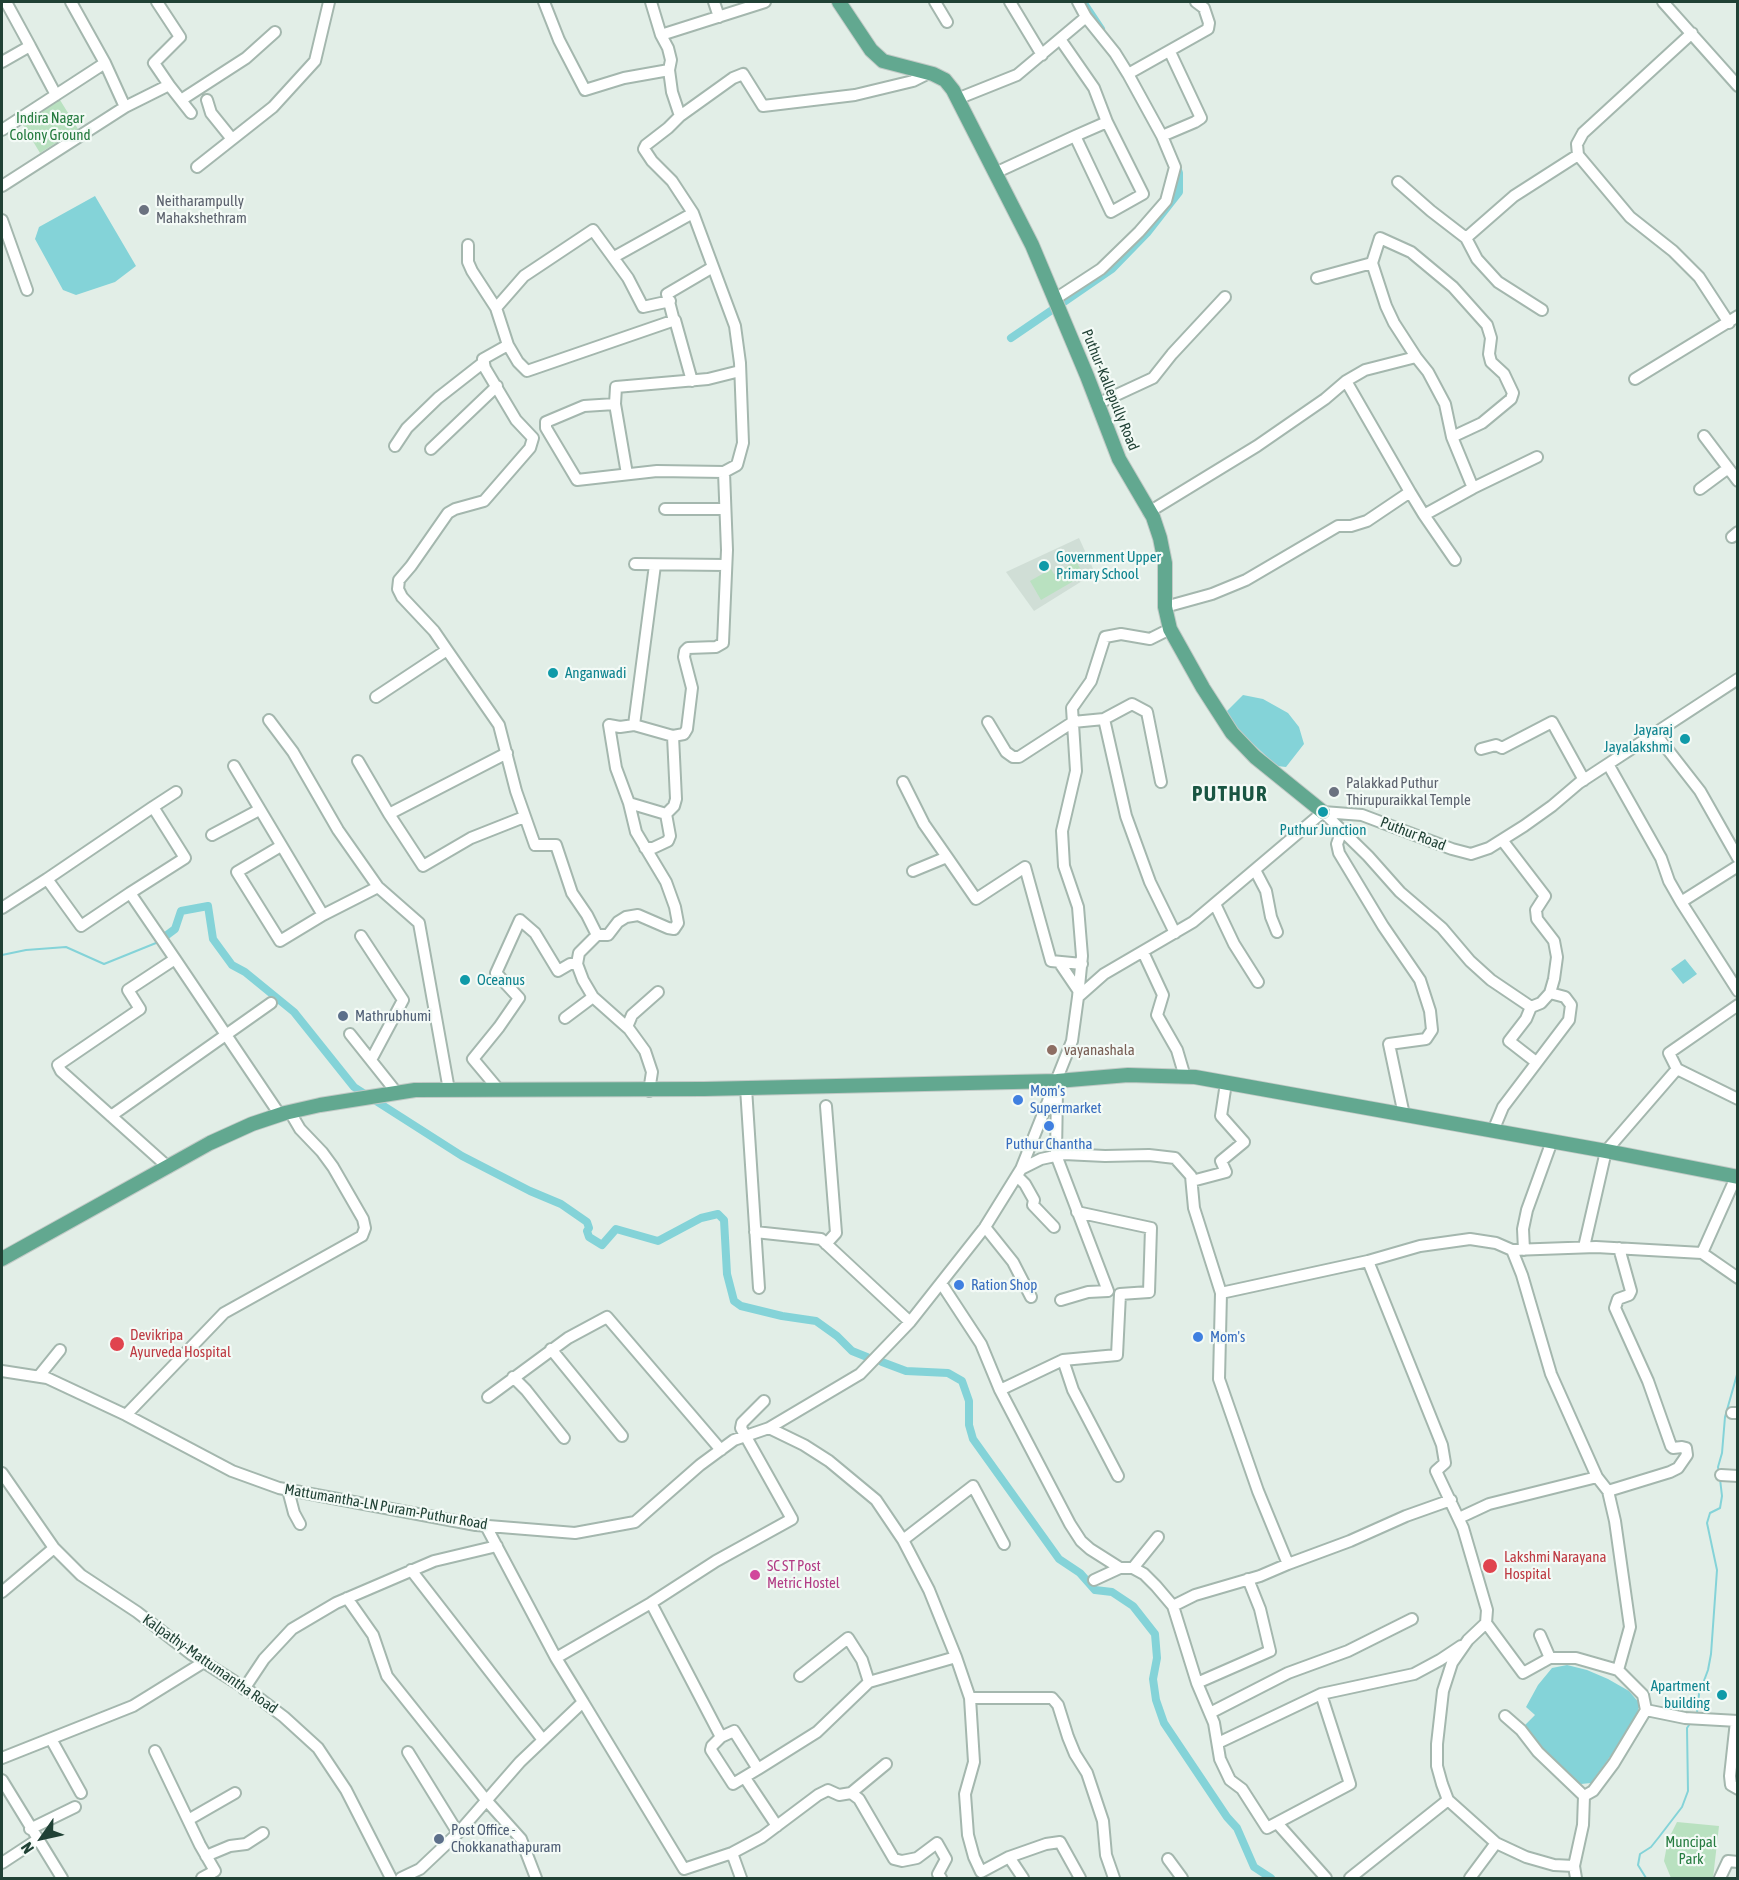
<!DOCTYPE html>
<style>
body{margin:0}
#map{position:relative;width:1739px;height:1880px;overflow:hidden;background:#e2eee7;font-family:"Asap Condensed",sans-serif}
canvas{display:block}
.frame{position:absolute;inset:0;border:3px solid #204135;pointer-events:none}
.north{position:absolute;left:12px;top:1808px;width:60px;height:60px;-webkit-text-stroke:4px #f3faf6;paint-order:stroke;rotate:236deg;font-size:16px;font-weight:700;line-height:24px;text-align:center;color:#204135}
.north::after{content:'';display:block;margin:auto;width:21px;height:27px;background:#204135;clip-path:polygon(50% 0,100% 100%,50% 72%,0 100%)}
</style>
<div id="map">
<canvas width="1739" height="1880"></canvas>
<div class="frame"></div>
<div class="north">N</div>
</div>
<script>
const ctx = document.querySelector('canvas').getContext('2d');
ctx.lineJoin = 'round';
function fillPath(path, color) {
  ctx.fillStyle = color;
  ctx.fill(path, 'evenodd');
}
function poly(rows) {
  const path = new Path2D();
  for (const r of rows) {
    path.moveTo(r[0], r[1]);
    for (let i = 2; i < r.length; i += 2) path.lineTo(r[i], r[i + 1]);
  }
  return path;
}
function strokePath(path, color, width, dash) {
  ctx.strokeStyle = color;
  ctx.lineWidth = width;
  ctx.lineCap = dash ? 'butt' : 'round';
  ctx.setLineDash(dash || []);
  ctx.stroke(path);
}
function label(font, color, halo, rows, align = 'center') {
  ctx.font = font + ' "Asap Condensed",sans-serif';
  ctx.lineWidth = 4.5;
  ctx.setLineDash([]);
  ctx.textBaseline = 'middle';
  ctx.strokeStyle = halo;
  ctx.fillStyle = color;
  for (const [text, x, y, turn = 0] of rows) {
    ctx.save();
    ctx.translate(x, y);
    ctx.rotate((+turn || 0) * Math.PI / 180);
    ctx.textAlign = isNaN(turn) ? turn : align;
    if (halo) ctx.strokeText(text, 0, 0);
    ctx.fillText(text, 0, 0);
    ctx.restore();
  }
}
const built = poly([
 [1079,538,1095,573,1034,611,1006,572]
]);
const green = poly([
 [60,100,78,129,40,153,22,123],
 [1076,561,1084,575,1041,600,1030,581,1051,569,1054,574],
 [1677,1822,1719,1826,1713,1878,1671,1878,1664,1861,1668,1840]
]);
const water = poly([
 [95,196,136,266,115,282,76,295,63,290,35,239,39,227],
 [1243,695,1263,699,1288,713,1299,727,1304,744,1286,767,1277,766,1251,742,1236,728,1226,712],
 [1685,959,1697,974,1683,984,1671,969],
 [1567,1665,1587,1670,1608,1679,1629,1691,1640,1704,1637,1713,1623,1739,1591,1783,1581,1784,1571,1778,1525,1729,1525,1725,1535,1715,1526,1707,1538,1685,1552,1668]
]);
const stream = poly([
 [2,955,26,950,66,947,104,964,156,943],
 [1719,1473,1718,1467,1722,1453,1725,1417,1738,1371],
 [1697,1713,1699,1694,1708,1670,1711,1654,1717,1570,1707,1523,1710,1513,1720,1508,1722,1496,1720,1479],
 [1646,1878,1638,1865,1640,1854,1651,1847,1659,1837,1682,1807,1688,1791,1687,1728,1689,1725]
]);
const canal = poly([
 [1083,2,1101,29],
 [1064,302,1112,269,1147,233,1179,192,1179,173,1175,161],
 [1011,338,1052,310],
 [167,935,175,929,181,911,208,906,213,939,232,965,245,972,294,1012,354,1087,462,1156,530,1191,561,1204,587,1222,589,1228,587,1231,589,1237,602,1245,616,1229,658,1241,701,1218,718,1214,724,1220,727,1274,734,1301,741,1306,782,1316,816,1321,837,1336,852,1351,867,1357],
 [882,1362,906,1371,948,1373,962,1381,969,1401,969,1425,973,1439,1059,1559,1080,1573,1095,1590,1112,1592,1133,1606,1155,1634,1157,1658,1153,1679,1156,1700,1164,1723,1227,1817,1237,1828,1254,1867,1271,1878]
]);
const minor = poly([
 [6,2,30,46],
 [544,2,559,40,585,90,624,78,669,70],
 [651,2,661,35,765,2],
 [714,2,719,17],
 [935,2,947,22],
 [1010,2,1042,55],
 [1663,2,1738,86],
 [661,35,668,48,671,60,669,70,672,92,680,116,668,128,646,145,644,149,652,161,672,181,693,213,735,326,740,363,743,443,737,465,724,472,727,550,723,643,716,647,688,648,685,651,684,657,692,688,687,729,684,734,673,736],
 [1060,39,1094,88,1107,122],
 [2,62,30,46,56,95],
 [1128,74,1208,29,1209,23,1204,8,1196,2],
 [169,85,191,113],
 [957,99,1017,75,1086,17],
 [181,100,246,58,275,32],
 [207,100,211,113,232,139],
 [125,107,169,85,154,63,180,37,157,2],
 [680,116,733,78,743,74,763,106,855,95,913,81,929,73],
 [2,130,105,63],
 [1162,136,1195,122,1201,118,1170,52],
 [1578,155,1577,144,1583,133,1692,33],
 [197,167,273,107,315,61,329,2],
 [995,173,1075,136,1107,122,1143,194,1111,212,1075,136],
 [1398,182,1431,211,1466,238],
 [2,186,125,107,105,63,71,2],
 [2,220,27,290],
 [468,245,468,262,472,271,496,308],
 [614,257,693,213],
 [1317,278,1372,263],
 [1055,299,1101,269,1139,232,1166,201,1175,167,1162,136,1128,74,1115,53,1086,17,1078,2],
 [670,301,643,307,628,278,593,230,524,276,496,308,508,345,518,362,527,371,675,320,692,381],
 [1542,310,1498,282,1477,259,1466,238,1514,196,1578,155,1630,217,1673,251,1699,277,1729,323],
 [674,321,667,294,713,267],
 [508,345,483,359,485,368,516,420,533,438,530,448,484,501,455,509,448,513,411,566,399,580,398,589,402,597,434,631,447,650,499,725,516,791,535,845,556,845,572,893,587,915,597,935,579,953,577,964,583,980,593,997,629,1029,645,1051,652,1072,649,1091],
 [1635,379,1738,316],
 [1346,381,1410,492],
 [615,404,627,474],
 [1097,404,1153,378,1172,354,1225,297],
 [1704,436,1738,481],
 [1452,437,1473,488],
 [395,446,407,428,438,398,484,362],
 [431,449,497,386],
 [724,472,657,471,577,480,546,428,546,422,584,406,615,404,616,387,708,379,740,371],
 [1700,489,1727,469],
 [665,509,725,509],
 [1149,512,1257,446,1325,399,1346,381,1365,370,1416,357,1428,372,1445,404,1452,437,1482,423,1511,399,1513,393,1504,374,1491,362,1489,354,1491,338,1487,325,1453,287,1411,252,1380,238,1372,263,1386,306,1394,323,1416,357],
 [1424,515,1455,560],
 [1732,537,1738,532],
 [635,564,726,565],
 [1165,607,1212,594,1246,580,1338,526,1351,526,1367,521,1410,492,1424,515,1473,488,1537,457],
 [376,697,447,650],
 [1104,719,1132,704,1147,712,1161,782],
 [269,720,293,752,338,830,378,887,419,923,449,1090],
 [988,722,1006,752,1013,757,1019,757,1073,722,1104,719,1126,816,1150,882,1175,933],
 [1654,732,1700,791,1738,858],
 [1481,749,1496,745,1502,748,1552,722,1584,780],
 [507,753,389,814,423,866,471,838,524,817],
 [358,761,389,814],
 [1608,764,1661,858,1669,881,1681,902,1738,991],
 [234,766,323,915,378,887],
 [903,782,924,824,947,857],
 [629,803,616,768,609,725,620,727,634,725],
 [153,807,176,792],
 [1323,812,1368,856,1400,892,1442,928,1470,961,1491,980,1531,1007,1526,1019,1509,1041,1536,1062],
 [1342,830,1337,844,1339,853,1383,926,1420,980,1430,1011,1432,1030,1426,1039,1389,1044,1404,1115],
 [212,835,259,810],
 [1502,840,1545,896,1536,910,1537,919,1554,941,1557,957,1554,979,1550,993,1541,1003,1531,1007],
 [281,846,237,872,280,941,323,915],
 [645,848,653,848,668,841,670,836,666,814,674,806,676,799,673,736,634,725,655,565],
 [1255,870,1266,891,1271,917,1277,932],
 [913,871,947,857,976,899,1025,867,1051,961,1082,964],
 [130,893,185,858,153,807,47,879,81,926,130,893,175,959],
 [1681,902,1738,866],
 [1215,904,1234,944,1258,982],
 [2,908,47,879],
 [597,935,608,935,618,922,626,917,638,915,668,928,674,929,678,923,675,907,666,882,636,832,629,803,666,814],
 [361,936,403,1000,371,1060],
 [1143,952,1163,995,1157,1015,1177,1050,1185,1077],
 [1059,962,1078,990],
 [1078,997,1082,956,1078,907,1064,866,1062,831,1076,771,1072,708,1091,681,1105,637,1121,634,1150,639,1170,629],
 [565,1018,593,997],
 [627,1027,632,1015,658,992],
 [350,1034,397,1093],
 [1677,1069,1738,1099],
 [746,1088,759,1288],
 [499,1090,473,1059,499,1027,519,998,496,973,520,920,535,933,558,971,570,964,577,964],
 [1057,1090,1056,1155,1108,1291,1088,1292,1061,1300],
 [111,1116,271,1003],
 [1493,1131,1503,1107,1569,1020,1571,1005,1565,997,1550,993],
 [168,1167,61,1071,58,1065,140,1009,128,990,175,959,280,1115],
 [1021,1169,1041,1159,1064,1154,1105,1156,1149,1155,1175,1158,1191,1176,1194,1208,1221,1293,1219,1379,1258,1491,1288,1564,1350,1541,1406,1516,1451,1500],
 [1017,1176,1025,1184,1034,1200,1033,1205,1054,1227],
 [1192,1181,1226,1172,1221,1161,1244,1142,1221,1116,1226,1083],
 [985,1227,1013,1262,1031,1297],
 [755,1232,821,1239,910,1322],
 [826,1244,836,1233,826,1106],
 [1584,1247,1606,1151,1677,1069,1669,1053,1738,1005],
 [1512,1250,1522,1275,1551,1374,1597,1477,1608,1491,1615,1521,1630,1627,1618,1670],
 [1524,1250,1523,1229,1527,1210,1552,1141],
 [1702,1253,1736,1177],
 [1368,1261,1442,1445,1445,1463,1436,1471,1463,1528,1487,1610,1486,1623,1468,1640,1452,1663,1443,1691,1437,1744,1437,1766,1442,1784,1448,1800,1496,1843,1526,1857,1554,1865,1574,1866],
 [941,1283,981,1344,1000,1390,1070,1524,1081,1541,1090,1549,1120,1568],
 [1221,1293,1368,1261,1420,1246,1470,1239,1496,1243,1512,1250,1596,1247,1702,1253,1738,1278],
 [551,1349,622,1436],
 [1063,1360,1117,1355,1120,1294,1149,1292,1151,1228,1077,1212],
 [2,1371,47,1378,126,1415,232,1471,279,1488,476,1525,575,1533,635,1522,700,1465,734,1440,769,1428,860,1374,910,1322,985,1227,1021,1169,1072,1041,1078,997,1104,974,1193,922,1323,812,1362,815,1452,849,1471,854,1489,848,1524,826,1552,806,1579,783,1738,679],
 [39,1376,60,1350],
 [513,1377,526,1390,564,1438],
 [1000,1390,1063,1360,1073,1390,1118,1476],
 [488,1397,568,1338,607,1317,721,1450],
 [1732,1413,1738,1413],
 [126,1415,224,1313,362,1236,365,1228,363,1219,333,1167,322,1152,300,1129,290,1112],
 [769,1428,804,1445,829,1461,876,1500,903,1540,929,1590,956,1657,970,1698,974,1762,965,1794,968,1835,974,1857,981,1872,1009,1857,1023,1878],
 [2,1473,54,1548,81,1575,137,1612,191,1654,251,1692,284,1717,318,1748,346,1790,391,1878],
 [1721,1475,1738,1476],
 [288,1490,294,1513,300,1524],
 [1608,1491,1670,1472,1678,1468,1687,1455,1686,1448,1682,1447,1673,1448,1671,1446,1648,1381,1615,1308,1618,1299,1629,1295,1631,1291,1619,1248],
 [1459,1518,1489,1504,1597,1477],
 [486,1526,556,1658],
 [903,1540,973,1486,1004,1544],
 [1133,1568,1158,1537],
 [411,1570,543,1740],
 [1094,1580,1120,1568,1133,1568,1144,1574,1156,1586,1173,1606,1197,1683,1214,1723,1220,1759,1230,1780,1242,1789,1267,1828,1350,1784,1321,1694,1414,1674,1440,1660,1461,1646],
 [2,1592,54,1548],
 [347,1598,373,1635,387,1676,486,1800,521,1839,536,1878],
 [651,1603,721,1737,734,1731,758,1769,733,1784,711,1750,712,1746,721,1737],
 [1173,1606,1195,1595,1260,1576,1288,1564],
 [1486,1623,1523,1673,1550,1658],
 [1540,1635,1550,1658,1576,1658,1618,1670,1643,1695,1646,1710,1614,1763,1593,1791,1584,1796,1583,1825,1574,1866,1576,1878],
 [800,1676,848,1638,862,1660,869,1682,956,1657],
 [1197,1683,1270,1651,1260,1609,1248,1579],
 [244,1689,264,1659,292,1629,336,1603,434,1561,497,1546],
 [970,1698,1052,1698,1058,1705,1068,1737,1075,1754,1087,1773,1103,1821,1106,1855,1114,1878],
 [583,1702,684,1869,732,1853,762,1837,818,1795,828,1790,839,1795,851,1793,886,1764],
 [1646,1710,1685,1718,1738,1721],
 [1210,1713,1288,1673,1348,1651,1412,1619],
 [1505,1716,1521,1730,1538,1752,1584,1796],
 [1736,1721,1730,1776,1731,1785,1738,1789],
 [51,1739,81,1793],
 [1218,1743,1321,1694],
 [155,1751,200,1845,215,1871,202,1878],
 [408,1752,458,1833],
 [2,1758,133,1706,204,1662],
 [758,1769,817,1732,869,1682],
 [745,1778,777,1826],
 [2,1780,62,1878],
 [851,1793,859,1799,894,1859,902,1861,917,1858,937,1843,946,1859,938,1874,941,1878],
 [188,1820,235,1793],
 [1277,1823,1326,1878],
 [30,1829,75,1807],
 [732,1853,741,1878],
 [206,1856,230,1846,246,1844,263,1833],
 [1009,1857,1046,1844,1060,1842,1080,1878],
 [1168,1859,1182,1878],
 [2,1863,37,1840],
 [401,1878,420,1869,458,1833,520,1762,583,1702,556,1658,651,1603,716,1561,792,1519,741,1428,742,1423,764,1401],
 [1350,1878,1448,1800],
 [1470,1878,1496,1843],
 [1720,1878,1728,1861,1738,1862]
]);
const major = poly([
 [839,2,871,50,883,61,933,74,945,80,953,90,1032,245,1087,376,1119,459,1153,517,1160,538,1165,563,1165,607,1170,629,1203,688,1232,733,1255,757,1323,812],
 [2,1259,210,1143,252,1124,285,1113,320,1105,415,1090,704,1089,1057,1081,1128,1075,1195,1077,1606,1151,1738,1177]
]);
const markers = [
 [144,210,6,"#6b7280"],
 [1044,566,6,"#0f9aa8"],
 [553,673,6,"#0f9aa8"],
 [1685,739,6,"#0f9aa8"],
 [1334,792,6,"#6b7280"],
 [1323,812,6,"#0f9aa8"],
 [465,980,6,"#0f9aa8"],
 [343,1016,6,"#5c6f8a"],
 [1052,1050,6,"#8d6e63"],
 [1018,1100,6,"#3f7fe0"],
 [1049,1126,6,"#3f7fe0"],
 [959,1285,6,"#3f7fe0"],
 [1198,1337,6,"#3f7fe0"],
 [117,1344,8,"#e0444e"],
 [1490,1566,8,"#e0444e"],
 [755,1575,6,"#d1479c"],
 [1722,1695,6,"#0f9aa8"],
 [439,1839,6,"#5c6f8a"]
];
const parkNames = [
 ["Indira Nagar",50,118],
 ["Colony Ground",50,135],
 ["Muncipal",1691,1842],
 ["Park",1691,1859]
];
const worshipNames = [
 ["Neitharampully",156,201],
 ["Mahakshethram",156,218],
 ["Palakkad Puthur",1346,783],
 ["Thirupuraikkal Temple",1346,800]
];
const streetNames = [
 ["Puthur-Kallepully Road",1110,390,68],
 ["Puthur Road",1413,834,21],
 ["Mattumantha-LN Puram-Puthur Road",386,1507,10],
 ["Kalpathy-Mattumantha Road",210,1664,35]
];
const cultureNames = [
 ["Government Upper",1056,557],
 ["Primary School",1056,574],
 ["Anganwadi",565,673],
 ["Jayaraj",1673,730,"right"],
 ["Jayalakshmi",1673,747,"right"],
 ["Puthur Junction",1323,830,"center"],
 ["Oceanus",477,980],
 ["Apartment",1710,1686,"right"],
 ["building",1710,1703,"right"]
];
const serviceNames = [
 ["Mathrubhumi",355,1016],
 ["Post Office -",451,1830],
 ["Chokkanathapuram",451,1847]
];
const educationNames = [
 ["vayanashala",1064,1050]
];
const shopNames = [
 ["Mom's",1030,1091],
 ["Supermarket",1030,1108],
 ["Puthur Chantha",1049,1144,"center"],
 ["Ration Shop",971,1285],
 ["Mom's",1210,1337]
];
const healthNames = [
 ["Devikripa",130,1335],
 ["Ayurveda Hospital",130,1352],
 ["Lakshmi Narayana",1504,1557],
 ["Hospital",1504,1574]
];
const hotelNames = [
 ["SC ST Post",767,1566],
 ["Metric Hostel",767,1583]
];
const districtNames = [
 ["PUTHUR",1230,794]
];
fillPath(built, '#d0ded6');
fillPath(green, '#b9e1c0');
fillPath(water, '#84d3d8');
strokePath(stream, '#84d3d8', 2);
strokePath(canal, '#84d3d8', 8);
strokePath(minor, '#a4b7ae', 14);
strokePath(major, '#c1cac6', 16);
strokePath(minor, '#fff', 10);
strokePath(major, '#62a890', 14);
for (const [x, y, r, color] of markers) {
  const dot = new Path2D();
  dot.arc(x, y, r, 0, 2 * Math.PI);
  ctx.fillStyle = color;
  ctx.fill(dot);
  strokePath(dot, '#f3faf6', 2);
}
label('15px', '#267c40', '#f3faf6', parkNames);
label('15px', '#5b616d', '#f3faf6', worshipNames, 'left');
label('15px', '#204135', '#f3faf6', streetNames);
label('15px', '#0d838f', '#f3faf6', cultureNames, 'left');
label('15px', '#4e5e75', '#f3faf6', serviceNames, 'left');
label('15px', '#785e54', '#f3faf6', educationNames, 'left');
label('15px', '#366cbe', '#f3faf6', shopNames, 'left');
label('15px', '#be3a42', '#f3faf6', healthNames, 'left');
label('15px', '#b23c85', '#f3faf6', hotelNames, 'left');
ctx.letterSpacing = '1.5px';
label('bold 21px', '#195542', '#f3faf6', districtNames);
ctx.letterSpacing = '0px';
</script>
